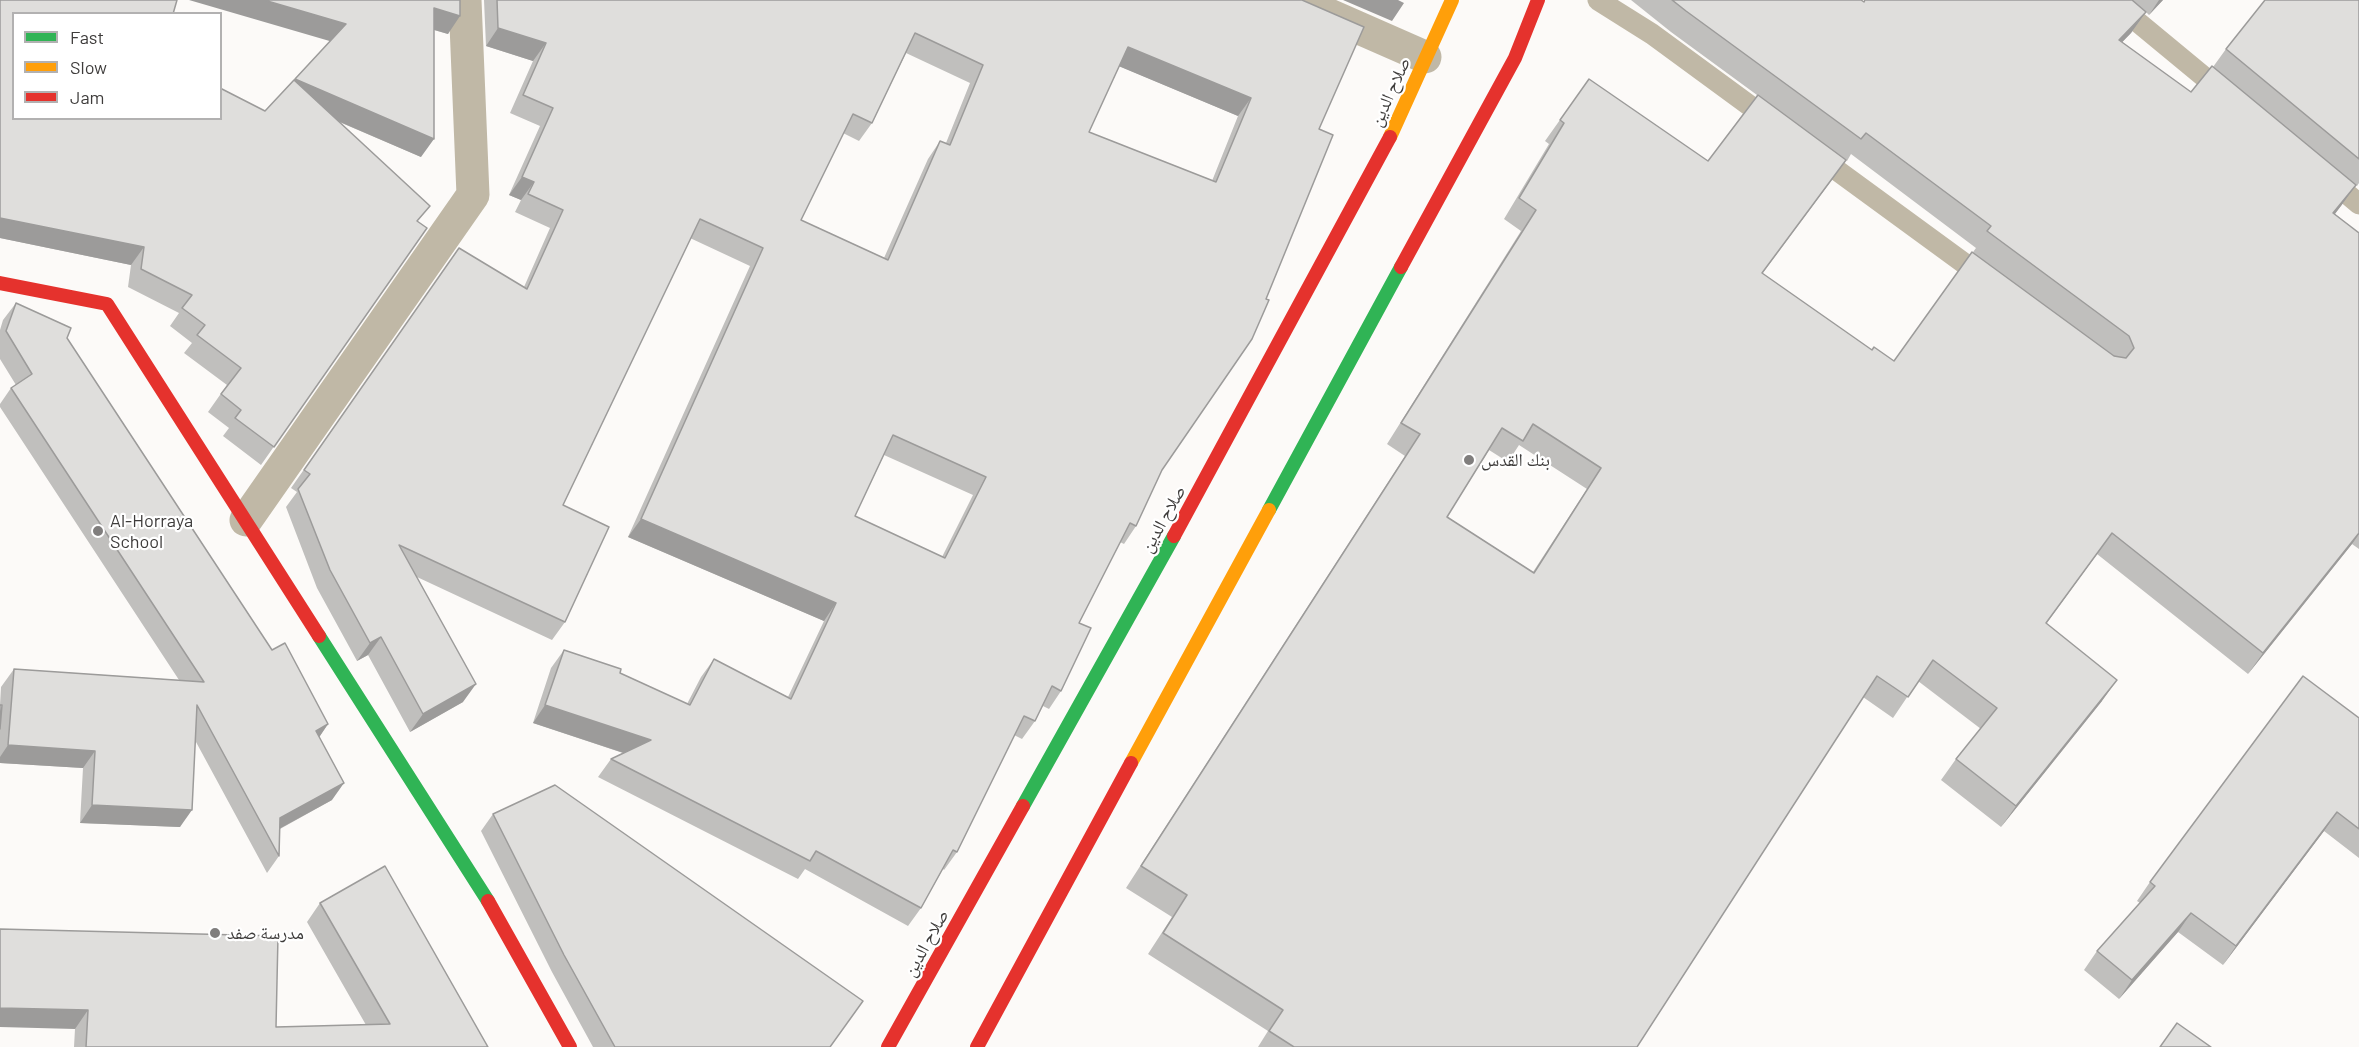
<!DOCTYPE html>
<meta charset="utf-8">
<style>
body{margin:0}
#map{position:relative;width:2359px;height:1047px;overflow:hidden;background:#fcfaf8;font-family:Barlow,sans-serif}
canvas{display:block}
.legend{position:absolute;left:12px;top:12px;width:210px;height:108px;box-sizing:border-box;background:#fff;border:2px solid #b2b1b1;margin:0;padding:8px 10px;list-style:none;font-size:18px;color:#3e3c3b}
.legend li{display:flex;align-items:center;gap:12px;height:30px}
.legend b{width:30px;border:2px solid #b2b1b1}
</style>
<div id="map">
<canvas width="2359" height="1047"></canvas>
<ul class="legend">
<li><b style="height:8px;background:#30b455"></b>Fast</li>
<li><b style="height:8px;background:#ff9f0a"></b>Slow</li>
<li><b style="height:8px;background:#e5322d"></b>Jam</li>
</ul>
</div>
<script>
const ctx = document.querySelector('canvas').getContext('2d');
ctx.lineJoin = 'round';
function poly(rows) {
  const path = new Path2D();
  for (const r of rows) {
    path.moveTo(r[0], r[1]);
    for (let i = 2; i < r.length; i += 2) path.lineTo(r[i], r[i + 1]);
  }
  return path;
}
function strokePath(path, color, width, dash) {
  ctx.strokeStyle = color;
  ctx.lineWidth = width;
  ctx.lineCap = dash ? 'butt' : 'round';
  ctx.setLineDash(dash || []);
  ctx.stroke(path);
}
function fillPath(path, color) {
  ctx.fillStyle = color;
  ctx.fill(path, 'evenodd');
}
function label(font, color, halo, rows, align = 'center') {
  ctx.font = font + ' Barlow,"Noto Naskh Arabic",sans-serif';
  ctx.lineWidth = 4.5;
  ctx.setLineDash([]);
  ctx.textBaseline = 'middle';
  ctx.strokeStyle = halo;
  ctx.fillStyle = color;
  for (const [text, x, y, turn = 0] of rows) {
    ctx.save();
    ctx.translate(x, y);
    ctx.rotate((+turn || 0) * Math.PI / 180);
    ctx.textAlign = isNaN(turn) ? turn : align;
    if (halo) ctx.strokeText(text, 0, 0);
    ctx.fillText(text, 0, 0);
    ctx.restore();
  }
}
const lane = poly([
 [1598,0,1652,34,1772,122],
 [2111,0,2226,95],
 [1816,155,1987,280],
 [2327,177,2359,204]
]);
const street = poly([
 [1295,0,1425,57],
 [246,520,473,195,465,0]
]);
const fast = poly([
 [1269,510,1401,267],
 [319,636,488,901],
 [1023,806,1174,536]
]);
const slow = poly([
 [1390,137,1452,0],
 [1131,763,1269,510]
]);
const jam = poly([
 [1401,267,1515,58,1538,0],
 [0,283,107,304,319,636],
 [1174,536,1390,137],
 [488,901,570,1047],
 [888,1047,1023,806],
 [977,1047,1131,763]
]);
const wall = poly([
 [0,0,14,14,265,111,330,41,460,0,448,34,434,30,421,157,337,121,418,222,427,228,261,465,223,436,229,428,208,412,227,385,184,353,192,343,170,326,179,313,128,287,131,265,0,238],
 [484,0,1302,0,1162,470,1136,526,1124,544,1120,542,1079,623,1061,691,1049,709,1043,706,1035,721,1022,739,1014,735,957,852,944,870,943,869,921,908,908,926,805,869,798,879,598,777,611,759,623,753,533,723,551,668,564,650,620,673,687,704,701,677,714,659,788,697,824,621,628,537,750,266,690,238,563,505,565,622,552,640,417,577,463,702,410,732,368,655,357,661,317,588,286,507,297,492,291,488,459,248,524,287,550,228,515,212,521,200,509,195,540,126,510,113,533,61,486,46],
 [906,53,970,83,946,143,940,141,928,159,884,258,801,220,843,133,859,141,872,123],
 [1119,66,1238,116,1212,181,1089,132],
 [884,455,973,495,942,557,855,516],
 [1631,0,1861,0,1864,2,1865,0,2163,0,2149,15,2146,12,2131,33,2122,42,2191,92,2213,67,2226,49,2359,0,2359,183,2357,186,2356,185,2335,214,2359,233,2359,549,2352,544,2248,674,2097,554,2046,624,2102,701,2001,827,1941,780,1956,759,1981,729,1918,681,1893,718,1863,697,1637,1047,1258,1047,1268,1031,1148,954,1172,917,1126,888,1405,456,1387,444,1521,231,1504,219,1549,144,1545,141,1589,79,1708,161,1757,95,1671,32],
 [1851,154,1976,248,1894,361,1872,350,1762,273,1846,160,1847,161],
 [1519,445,1587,489,1533,572,1447,517,1489,450,1508,462],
 [16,303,67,338,272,650,328,724,319,737,332,800,280,829,279,856,267,873,196,742,180,827,80,823,83,768,0,763,0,705,1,687,14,669,179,680,0,407,0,404,11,388,16,385,0,359,0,330,3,320],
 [2359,718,2359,858,2324,831,2223,965,2178,932,2119,999,2084,970,2097,951,2140,903,2137,901,2150,882],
 [493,814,830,1047,593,1047,552,972,481,831],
 [320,903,488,1047,74,1047,75,1029,0,929,276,1027,366,1025,307,922]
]);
const shadedWall = poly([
 [189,0,264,0,346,24,333,42],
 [1343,0,1398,0,1404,3,1392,21],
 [2159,0,2163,0,2149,15],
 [434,8,460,16,448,34,421,26],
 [2146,12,2131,33,2104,61,2119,40],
 [498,28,546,43,533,61,486,46],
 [1128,47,1251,98,1238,116,1116,65],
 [295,79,434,139,421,157,282,97],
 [1846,160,1831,181,1747,294,1762,273],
 [522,177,534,182,521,200,509,195],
 [2356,185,2341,206,2319,234,2333,213],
 [0,218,144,247,131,265,0,238],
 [641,519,836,603,824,621,628,537],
 [2112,533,2097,554,2031,644,2046,623],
 [2359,533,2359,534,2352,544,2248,674,2263,653],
 [381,637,368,655,357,661,370,643],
 [2117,680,2102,701,2001,827,2016,806],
 [476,684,463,702,410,732,423,714],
 [545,705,651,740,639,758,533,723],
 [328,724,316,742,316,731],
 [8,745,95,751,83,768,0,763,0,757],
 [344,783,332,800,268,835,280,818],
 [92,805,192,810,180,827,80,823],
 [2337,812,2324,831,2223,965,2236,946],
 [2191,913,2178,932,2119,999,2132,980],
 [0,1008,88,1010,75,1029,0,1027]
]);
const building = poly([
 [0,0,177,0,173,14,14,14,14,118,220,118,220,88,265,111,294,80,430,206,417,221,427,228,274,447,235,418,241,410,221,394,241,368,197,335,205,325,182,308,192,295,141,269,144,247,0,218,0,0],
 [264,0,460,0,460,16,434,8,434,139,295,79,346,24,264,0],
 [497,0,1302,0,1364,27,1319,129,1333,135,1266,299,1269,300,1252,339,1162,470,1136,526,1130,523,1079,623,1091,628,1061,691,1052,686,1035,721,1024,716,957,852,953,850,921,908,816,851,810,861,611,759,651,740,545,705,564,650,621,669,620,673,690,705,714,659,791,699,836,603,641,519,763,248,700,219,563,505,609,527,565,622,399,545,476,684,423,714,381,637,370,643,330,570,298,489,310,474,304,470,459,248,527,289,563,210,528,194,534,182,522,177,553,108,523,95,546,43,498,28,497,0],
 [915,33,983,65,950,145,940,141,888,260,801,220,853,114,872,123,915,33],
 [1128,47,1251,98,1216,182,1089,132,1128,47],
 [893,435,986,477,945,558,855,516,893,435],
 [1672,0,1861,0,1864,2,1865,0,2132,0,2146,12,2119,40,2191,92,2212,66,2356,185,2333,213,2359,233,2359,533,2263,653,2112,533,2046,623,2117,680,2016,806,1956,759,1997,708,1933,660,1908,697,1877,676,1637,1047,1294,1047,1269,1031,1283,1010,1163,933,1187,895,1141,866,1420,434,1401,423,1536,210,1519,198,1564,123,1560,120,1589,79,1708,161,1758,95,1846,160,1762,273,1872,350,1874,347,1894,361,1972,252,2114,356,2126,358,2134,348,2129,336,1987,231,1991,226,1866,133,1861,139,1686,11,1672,0],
 [1533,424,1601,468,1534,573,1447,517,1502,428,1523,441,1533,424],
 [2265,0,2359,0,2359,159,2226,49,2265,0],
 [16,303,71,328,67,338,272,650,285,643,328,724,316,731,344,783,280,818,279,856,197,705,192,810,92,805,95,751,8,745,14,669,204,682,11,388,32,374,6,331,16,303],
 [2303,676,2359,718,2359,829,2337,812,2236,946,2191,913,2132,980,2097,951,2155,886,2150,882,2303,676],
 [0,705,2,705,0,729,0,705],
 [555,785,863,1001,830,1047,615,1047,564,955,493,814,555,785],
 [385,866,488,1047,86,1047,88,1010,0,1008,0,929,278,936,276,1027,390,1024,320,903,385,866],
 [2177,1023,2211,1047,2160,1047,2177,1023]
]);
const markers = [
 [1469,460,6,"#807e7d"],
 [98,531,6,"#807e7d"],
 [215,933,6,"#807e7d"]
];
const streetNames = [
 ["صلاح الدين",1390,92,-66],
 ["صلاح الدين",1163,519,-61],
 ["صلاح الدين",926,943,-61]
];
const poiNames = [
 ["بنك القدس",1481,460],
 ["Al-Horraya",110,521],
 ["School",110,542],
 ["مدرسة صفد",227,933]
];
strokePath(lane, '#c0b8a6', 21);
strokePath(street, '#c0b8a6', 33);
strokePath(fast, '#30b455', 14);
strokePath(slow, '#ff9f0a', 14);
strokePath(jam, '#e5322d', 14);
fillPath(wall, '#c0bfbd');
fillPath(shadedWall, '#9c9b9a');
fillPath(building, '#dfdedc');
strokePath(building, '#9c9b9a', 1.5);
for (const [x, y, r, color] of markers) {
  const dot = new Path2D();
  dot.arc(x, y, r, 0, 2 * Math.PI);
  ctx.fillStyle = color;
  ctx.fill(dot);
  strokePath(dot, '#fff', 2);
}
label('18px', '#3e3c3b', '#fff', streetNames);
label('18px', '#3e3c3b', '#fff', poiNames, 'left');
</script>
